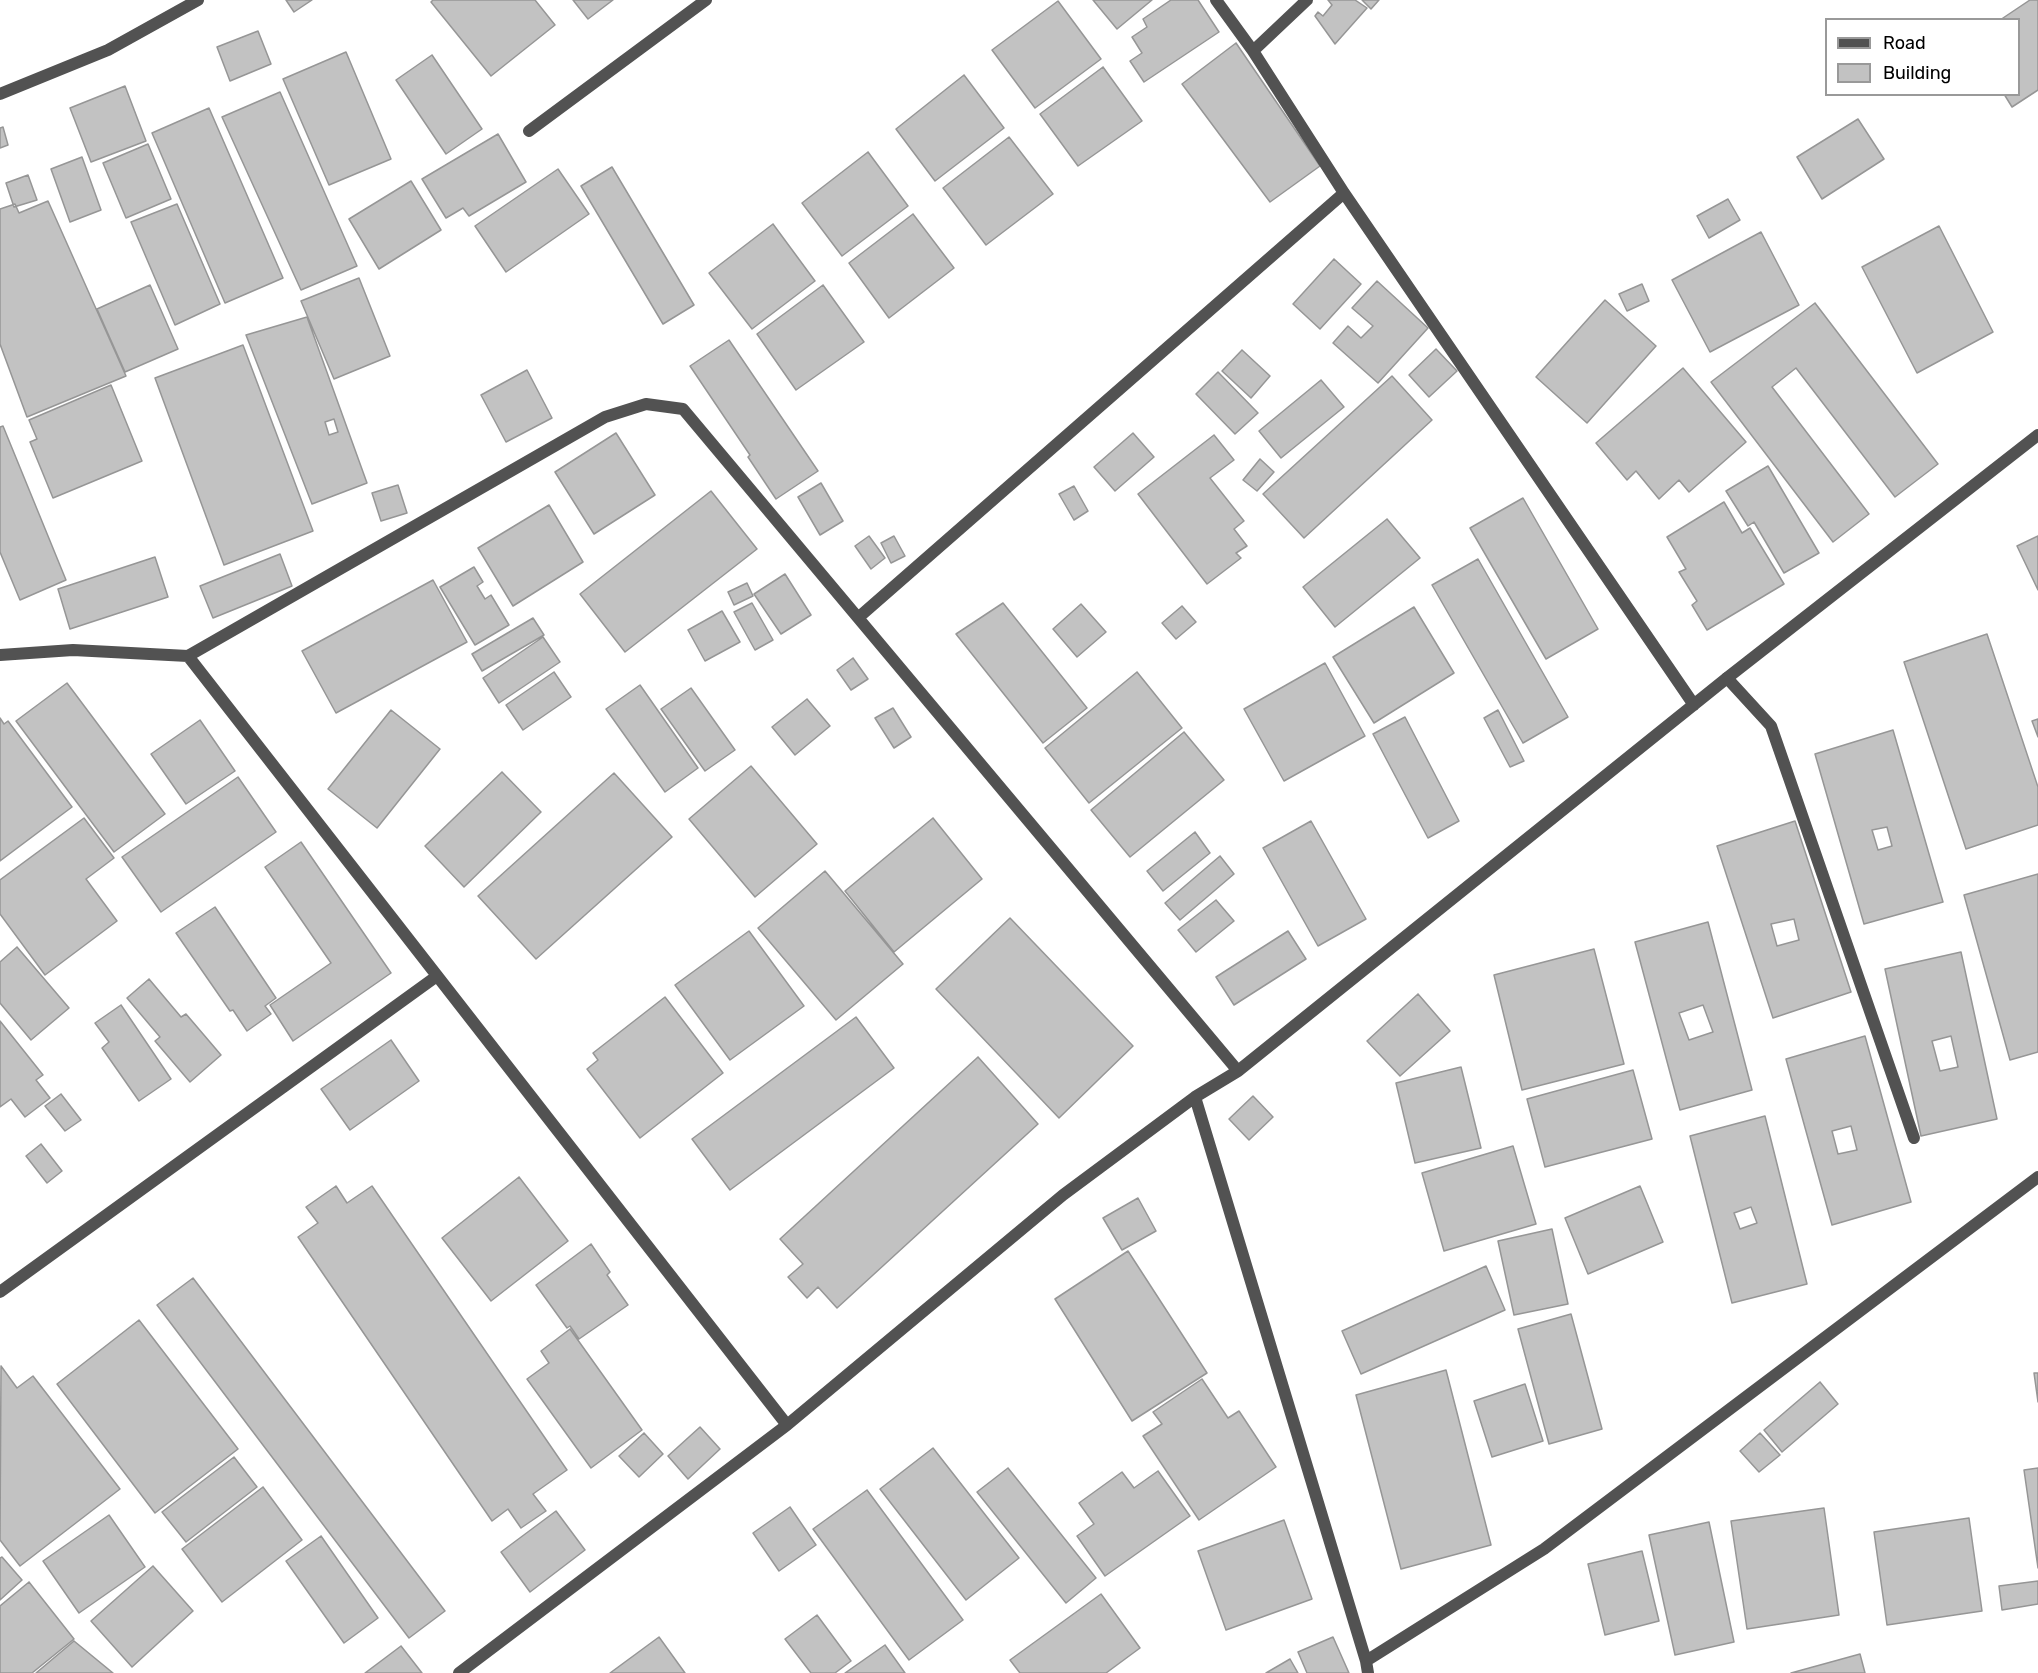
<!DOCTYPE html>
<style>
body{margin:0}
#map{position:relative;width:2038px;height:1673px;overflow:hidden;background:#fff;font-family:Rubik,sans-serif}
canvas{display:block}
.legend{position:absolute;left:1825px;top:18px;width:195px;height:78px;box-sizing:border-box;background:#fff;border:2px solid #999;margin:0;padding:8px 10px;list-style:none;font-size:18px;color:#000}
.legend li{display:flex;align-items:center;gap:12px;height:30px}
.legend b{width:30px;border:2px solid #999}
</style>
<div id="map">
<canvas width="2038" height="1673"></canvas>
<ul class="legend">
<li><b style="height:8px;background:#525252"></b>Road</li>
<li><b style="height:16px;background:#c2c2c2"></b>Building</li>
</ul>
</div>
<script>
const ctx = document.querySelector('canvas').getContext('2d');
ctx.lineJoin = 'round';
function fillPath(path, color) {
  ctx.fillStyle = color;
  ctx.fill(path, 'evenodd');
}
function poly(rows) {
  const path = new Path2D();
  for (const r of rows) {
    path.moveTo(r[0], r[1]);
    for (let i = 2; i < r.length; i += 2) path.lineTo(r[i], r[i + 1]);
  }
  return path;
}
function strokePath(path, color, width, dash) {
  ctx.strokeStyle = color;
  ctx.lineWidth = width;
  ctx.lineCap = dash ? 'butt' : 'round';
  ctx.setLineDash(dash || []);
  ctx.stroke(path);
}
const building = poly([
 [286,0,312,0,294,12,286,0],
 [433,0,535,0,555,25,491,76,431,2,433,0],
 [573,0,613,0,588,19,573,0],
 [1093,0,1152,0,1117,29,1093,0],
 [1171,0,1198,0,1219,32,1144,82,1130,61,1142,53,1132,37,1147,27,1143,19,1171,0],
 [1328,0,1355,0,1367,8,1335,44,1315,16,1318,12,1323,16,1332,5,1328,0],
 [1362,0,1379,0,1371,9,1362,0],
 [2030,0,2038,0,2038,90,2012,107,2004,94,2018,94,2018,20,2000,20,2030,0],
 [1058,1,1101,59,1035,108,992,50,1058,1],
 [258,31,271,64,230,81,217,47,258,31],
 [1236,43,1320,166,1270,202,1182,84,1236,43],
 [346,52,391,159,329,185,283,79,346,52],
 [432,55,482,129,446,154,396,80,432,55],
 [1103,67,1142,121,1078,166,1040,114,1103,67],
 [964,75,1004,128,935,181,896,129,964,75],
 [125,86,146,141,91,162,70,108,125,86],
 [280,92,357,266,301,290,222,117,280,92],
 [209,108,283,278,225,303,152,133,209,108],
 [1858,119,1884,159,1822,199,1797,157,1858,119],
 [3,127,8,145,0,148,0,128,3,127],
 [498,134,526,182,469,216,463,208,446,218,422,179,498,134],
 [1009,137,1053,194,986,245,943,188,1009,137],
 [148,144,171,199,126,218,103,163,148,144],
 [868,152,908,206,842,256,802,203,868,152],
 [82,157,101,210,70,222,51,169,82,157],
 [612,167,694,305,663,324,581,186,612,167],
 [558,169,589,214,506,272,475,226,558,169],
 [28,175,37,200,14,207,6,183,28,175],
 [411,181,441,230,379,269,349,219,411,181],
 [1728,199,1740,220,1709,238,1697,216,1728,199],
 [48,201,126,376,27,417,0,344,0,209,15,204,19,213,48,201],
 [177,204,220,304,175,325,131,222,177,204],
 [913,214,954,268,889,318,849,263,913,214],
 [773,224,815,281,752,329,709,273,773,224],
 [1939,226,1993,332,1917,373,1862,267,1939,226],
 [1761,232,1799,305,1710,352,1672,280,1761,232],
 [1334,259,1361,284,1320,329,1293,304,1334,259],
 [359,278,390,356,334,379,301,301,359,278],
 [1377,281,1428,328,1378,383,1333,343,1348,326,1361,338,1373,326,1352,308,1377,281],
 [1642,284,1649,301,1627,311,1619,294,1642,284],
 [150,285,178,349,125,372,97,309,150,285],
 [823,285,864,342,796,390,757,334,823,285],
 [1605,300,1656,346,1587,423,1536,377,1605,300],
 [1815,303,1938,464,1895,497,1796,368,1772,387,1869,514,1833,542,1711,382,1815,303],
 [307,317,367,483,312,504,246,335,307,317],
 [334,419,338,432,329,435,325,422,334,419],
 [729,340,818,471,776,499,748,457,750,455,690,366,729,340],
 [243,345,313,531,224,565,155,378,243,345],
 [1436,349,1457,371,1429,397,1409,375,1436,349],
 [1242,350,1270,376,1251,398,1222,371,1242,350],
 [1683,368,1746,442,1689,492,1679,480,1659,499,1636,471,1627,480,1596,443,1683,368],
 [527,370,552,418,506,442,481,395,527,370],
 [1218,372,1258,413,1235,434,1196,394,1218,372],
 [1392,376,1432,420,1304,538,1263,494,1392,376],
 [1321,380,1344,407,1281,458,1259,431,1321,380],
 [111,385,142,461,53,498,30,442,37,439,29,420,111,385],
 [3,426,66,580,20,600,0,552,0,427,3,426],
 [616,433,655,495,594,534,555,472,616,433],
 [1133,433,1154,457,1115,491,1094,467,1133,433],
 [1214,435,1234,460,1210,478,1244,521,1234,529,1247,546,1236,553,1241,558,1207,584,1138,494,1214,435],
 [1260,459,1274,472,1257,491,1243,480,1260,459],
 [1768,466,1819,553,1784,573,1754,522,1748,526,1726,491,1768,466],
 [821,483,843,521,820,535,798,497,821,483],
 [398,485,407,513,381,521,372,493,398,485],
 [1074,486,1088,511,1074,520,1059,494,1074,486],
 [711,491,757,549,625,652,580,594,711,491],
 [1523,498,1598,629,1546,659,1470,528,1523,498],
 [1724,502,1742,533,1750,528,1784,584,1707,630,1692,605,1697,601,1679,572,1686,569,1667,537,1724,502],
 [549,505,583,562,513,606,478,548,549,505],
 [1387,519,1420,558,1335,627,1303,587,1387,519],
 [869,536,885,558,871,569,855,546,869,536],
 [894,536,905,556,891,563,881,543,894,536],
 [2038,536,2038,590,2017,546,2038,536],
 [280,554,292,586,213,618,200,586,280,554],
 [155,557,168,597,70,629,58,589,155,557],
 [1478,559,1568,717,1523,743,1432,585,1478,559],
 [474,567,483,582,477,586,485,599,491,595,509,625,475,645,440,587,474,567],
 [785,574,811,615,781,634,754,594,785,574],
 [433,580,467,642,336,713,302,651,433,580],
 [747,583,753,596,734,605,728,592,747,583],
 [752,603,773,640,755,650,734,612,752,603],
 [1003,603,1087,708,1043,743,956,634,1003,603],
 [1081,604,1106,632,1077,657,1053,629,1081,604],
 [1182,606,1196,622,1176,639,1162,623,1182,606],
 [1414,607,1454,673,1374,723,1333,657,1414,607],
 [722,611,740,642,705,661,688,630,722,611],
 [533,618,544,635,482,671,472,654,533,618],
 [1987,634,2038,787,2038,825,1966,849,1904,662,1987,634],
 [543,637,560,662,499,703,483,678,543,637],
 [853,658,868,679,851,690,837,670,853,658],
 [1325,663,1365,736,1284,781,1244,709,1325,663],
 [554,672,571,697,523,730,506,705,554,672],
 [1137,672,1182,728,1089,803,1045,748,1137,672],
 [67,683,165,814,114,852,16,721,67,683],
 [640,685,698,768,665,792,606,709,640,685],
 [691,688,735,750,705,771,661,709,691,688],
 [807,699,830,726,795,755,772,727,807,699],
 [893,708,911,737,894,748,875,718,893,708],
 [391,710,440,749,377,828,328,789,391,710],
 [1498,710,1524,761,1510,767,1484,718,1498,710],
 [1405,717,1459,821,1428,838,1373,734,1405,717],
 [0,718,4,724,8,721,72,807,0,861,0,718],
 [2038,719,2038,737,2032,721,2038,719],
 [200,720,235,771,186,804,151,754,200,720],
 [1893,730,1943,902,1864,924,1815,754,1893,730],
 [1887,827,1892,846,1878,850,1872,830,1887,827],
 [1184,732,1224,780,1130,857,1091,810,1184,732],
 [751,766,817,844,755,897,689,819,751,766],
 [502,772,541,812,464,887,425,846,502,772],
 [614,773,672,837,536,959,478,896,614,773],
 [238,777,276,832,161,912,122,857,238,777],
 [84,818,114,858,86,879,117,921,45,975,0,914,0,880,84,818],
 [933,818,982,879,894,952,845,891,933,818],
 [1311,821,1366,919,1318,946,1263,848,1311,821],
 [1795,821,1851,992,1773,1018,1717,846,1795,821],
 [1794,919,1799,940,1777,946,1771,924,1794,919],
 [1195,832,1210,853,1163,891,1147,871,1195,832],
 [301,842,391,973,293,1041,270,1005,331,963,265,867,301,842],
 [1220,856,1234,874,1180,920,1165,903,1220,856],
 [825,871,903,964,836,1020,758,928,825,871],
 [2038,874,2038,1052,2010,1060,1964,895,2038,874],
 [1216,900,1234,921,1196,952,1178,930,1216,900],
 [215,907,276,998,265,1006,271,1014,247,1031,233,1010,230,1011,176,933,215,907],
 [1010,918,1133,1046,1059,1118,936,989,1010,918],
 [1708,922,1752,1090,1680,1110,1635,942,1708,922],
 [1703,1005,1713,1032,1689,1040,1679,1013,1703,1005],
 [749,931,804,1006,730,1060,675,985,749,931],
 [1288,931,1306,959,1234,1005,1216,977,1288,931],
 [17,947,69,1008,31,1040,0,1003,0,962,17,947],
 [1594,949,1624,1064,1522,1090,1494,975,1594,949],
 [1961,952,1997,1119,1921,1136,1885,969,1961,952],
 [1951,1036,1958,1067,1940,1071,1932,1041,1951,1036],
 [149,979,181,1017,186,1014,221,1055,190,1082,155,1041,160,1037,127,998,149,979],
 [1418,994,1450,1031,1400,1076,1367,1041,1418,994],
 [665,997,723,1073,640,1138,587,1069,598,1060,593,1053,665,997],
 [121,1005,171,1079,139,1101,102,1048,109,1042,95,1023,121,1005],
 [856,1017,894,1068,730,1190,692,1139,856,1017],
 [0,1021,43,1075,36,1080,50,1098,25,1117,11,1099,0,1107,0,1021],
 [1865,1036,1911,1202,1832,1225,1786,1059,1865,1036],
 [1851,1126,1857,1150,1838,1154,1832,1131,1851,1126],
 [391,1040,419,1081,350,1130,321,1089,391,1040],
 [978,1057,1038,1124,837,1308,818,1287,807,1298,788,1277,803,1264,780,1239,978,1057],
 [1461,1067,1481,1148,1415,1163,1396,1083,1461,1067],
 [1633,1070,1652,1139,1545,1167,1527,1099,1633,1070],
 [61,1094,81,1120,65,1131,45,1106,61,1094],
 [1253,1096,1273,1117,1249,1140,1229,1119,1253,1096],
 [1765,1116,1807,1284,1732,1303,1690,1136,1765,1116],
 [1751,1207,1757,1223,1740,1229,1734,1213,1751,1207],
 [41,1144,62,1171,47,1183,26,1156,41,1144],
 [1513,1146,1536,1224,1444,1251,1422,1173,1513,1146],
 [519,1177,568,1241,491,1301,442,1238,519,1177],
 [336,1186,347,1203,372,1186,567,1470,533,1494,546,1511,521,1528,508,1509,492,1521,298,1237,318,1223,306,1207,336,1186],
 [1640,1186,1663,1242,1588,1274,1565,1218,1640,1186],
 [1138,1198,1156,1231,1122,1250,1103,1218,1138,1198],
 [1552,1229,1568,1304,1514,1315,1498,1241,1552,1229],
 [591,1244,610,1272,607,1275,628,1305,579,1339,570,1326,567,1328,536,1285,591,1244],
 [1128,1251,1207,1373,1132,1421,1055,1299,1128,1251],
 [1486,1266,1505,1310,1361,1374,1342,1331,1486,1266],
 [193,1278,445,1611,409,1638,157,1305,193,1278],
 [1571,1314,1602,1429,1549,1444,1518,1329,1571,1314],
 [139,1320,238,1449,155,1513,57,1384,139,1320],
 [570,1329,642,1430,591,1468,527,1379,549,1363,541,1351,570,1329],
 [1,1366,17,1388,33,1376,120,1489,20,1566,0,1540,1,1366],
 [1446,1370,1491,1545,1401,1569,1356,1395,1446,1370],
 [2034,1373,2038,1373,2038,1402,2034,1373],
 [1202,1379,1228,1418,1239,1411,1276,1467,1199,1520,1143,1436,1162,1424,1153,1412,1202,1379],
 [1820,1382,1838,1404,1782,1452,1764,1430,1820,1382],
 [1525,1384,1543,1441,1492,1457,1474,1401,1525,1384],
 [700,1427,720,1449,688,1479,668,1456,700,1427],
 [644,1433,663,1454,639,1477,619,1456,644,1433],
 [1760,1433,1780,1455,1759,1472,1740,1451,1760,1433],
 [933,1448,1019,1558,966,1600,880,1489,933,1448],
 [234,1457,257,1487,186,1542,162,1512,234,1457],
 [1008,1468,1096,1578,1066,1603,977,1492,1008,1468],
 [2038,1468,2038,1568,2024,1470,2038,1468],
 [1158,1471,1190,1516,1105,1576,1077,1536,1094,1524,1079,1503,1122,1472,1134,1488,1158,1471],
 [263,1487,302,1540,222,1602,182,1549,263,1487],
 [867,1490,963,1620,909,1660,813,1529,867,1490],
 [790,1507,816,1545,779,1571,753,1533,790,1507],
 [1824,1508,1839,1615,1747,1629,1731,1521,1824,1508],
 [556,1511,585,1550,530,1592,501,1552,556,1511],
 [109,1515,145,1567,79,1613,43,1561,109,1515],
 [1969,1518,1982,1611,1887,1625,1874,1532,1969,1518],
 [1284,1520,1312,1599,1226,1630,1198,1551,1284,1520],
 [1709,1522,1734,1642,1675,1655,1649,1535,1709,1522],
 [321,1536,378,1618,344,1643,286,1561,321,1536],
 [1642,1551,1659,1621,1605,1635,1588,1564,1642,1551],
 [2,1557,22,1580,0,1600,0,1558,2,1557],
 [153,1566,193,1611,132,1667,91,1621,153,1566],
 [2038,1581,2038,1604,2002,1610,1999,1586,2038,1581],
 [29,1582,74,1639,32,1673,0,1673,0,1606,29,1582],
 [1101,1594,1140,1648,1106,1673,1020,1673,1010,1660,1101,1594],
 [817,1615,851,1661,835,1673,811,1673,785,1639,817,1615],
 [659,1637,685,1673,610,1673,659,1637],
 [1333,1637,1349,1673,1307,1673,1298,1652,1333,1637],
 [74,1641,113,1673,36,1673,74,1641],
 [885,1645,905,1673,845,1673,885,1645],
 [401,1646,422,1673,365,1673,401,1646],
 [1860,1654,1865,1673,1791,1673,1860,1654],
 [1290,1659,1298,1673,1266,1673,1290,1659]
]);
const service = poly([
 [1727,678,1771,726,1914,1138]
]);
const minor = poly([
 [1216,0,1253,51,1344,193,1694,705],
 [1253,51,1307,0],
 [0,94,108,50,198,0],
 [529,131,706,0],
 [859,617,1344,193],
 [0,655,73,650,188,656,605,417,646,404,683,409,1238,1071],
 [188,656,787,1425],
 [1195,1097,1366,1661,1368,1673],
 [0,1292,437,976],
 [1366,1661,1544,1549,2038,1177],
 [459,1673,787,1425,1063,1195,1195,1097,1238,1071,1727,678,2038,435]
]);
fillPath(building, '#c2c2c2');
strokePath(building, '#969696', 1.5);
strokePath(service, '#525252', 12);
strokePath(minor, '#525252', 12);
</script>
